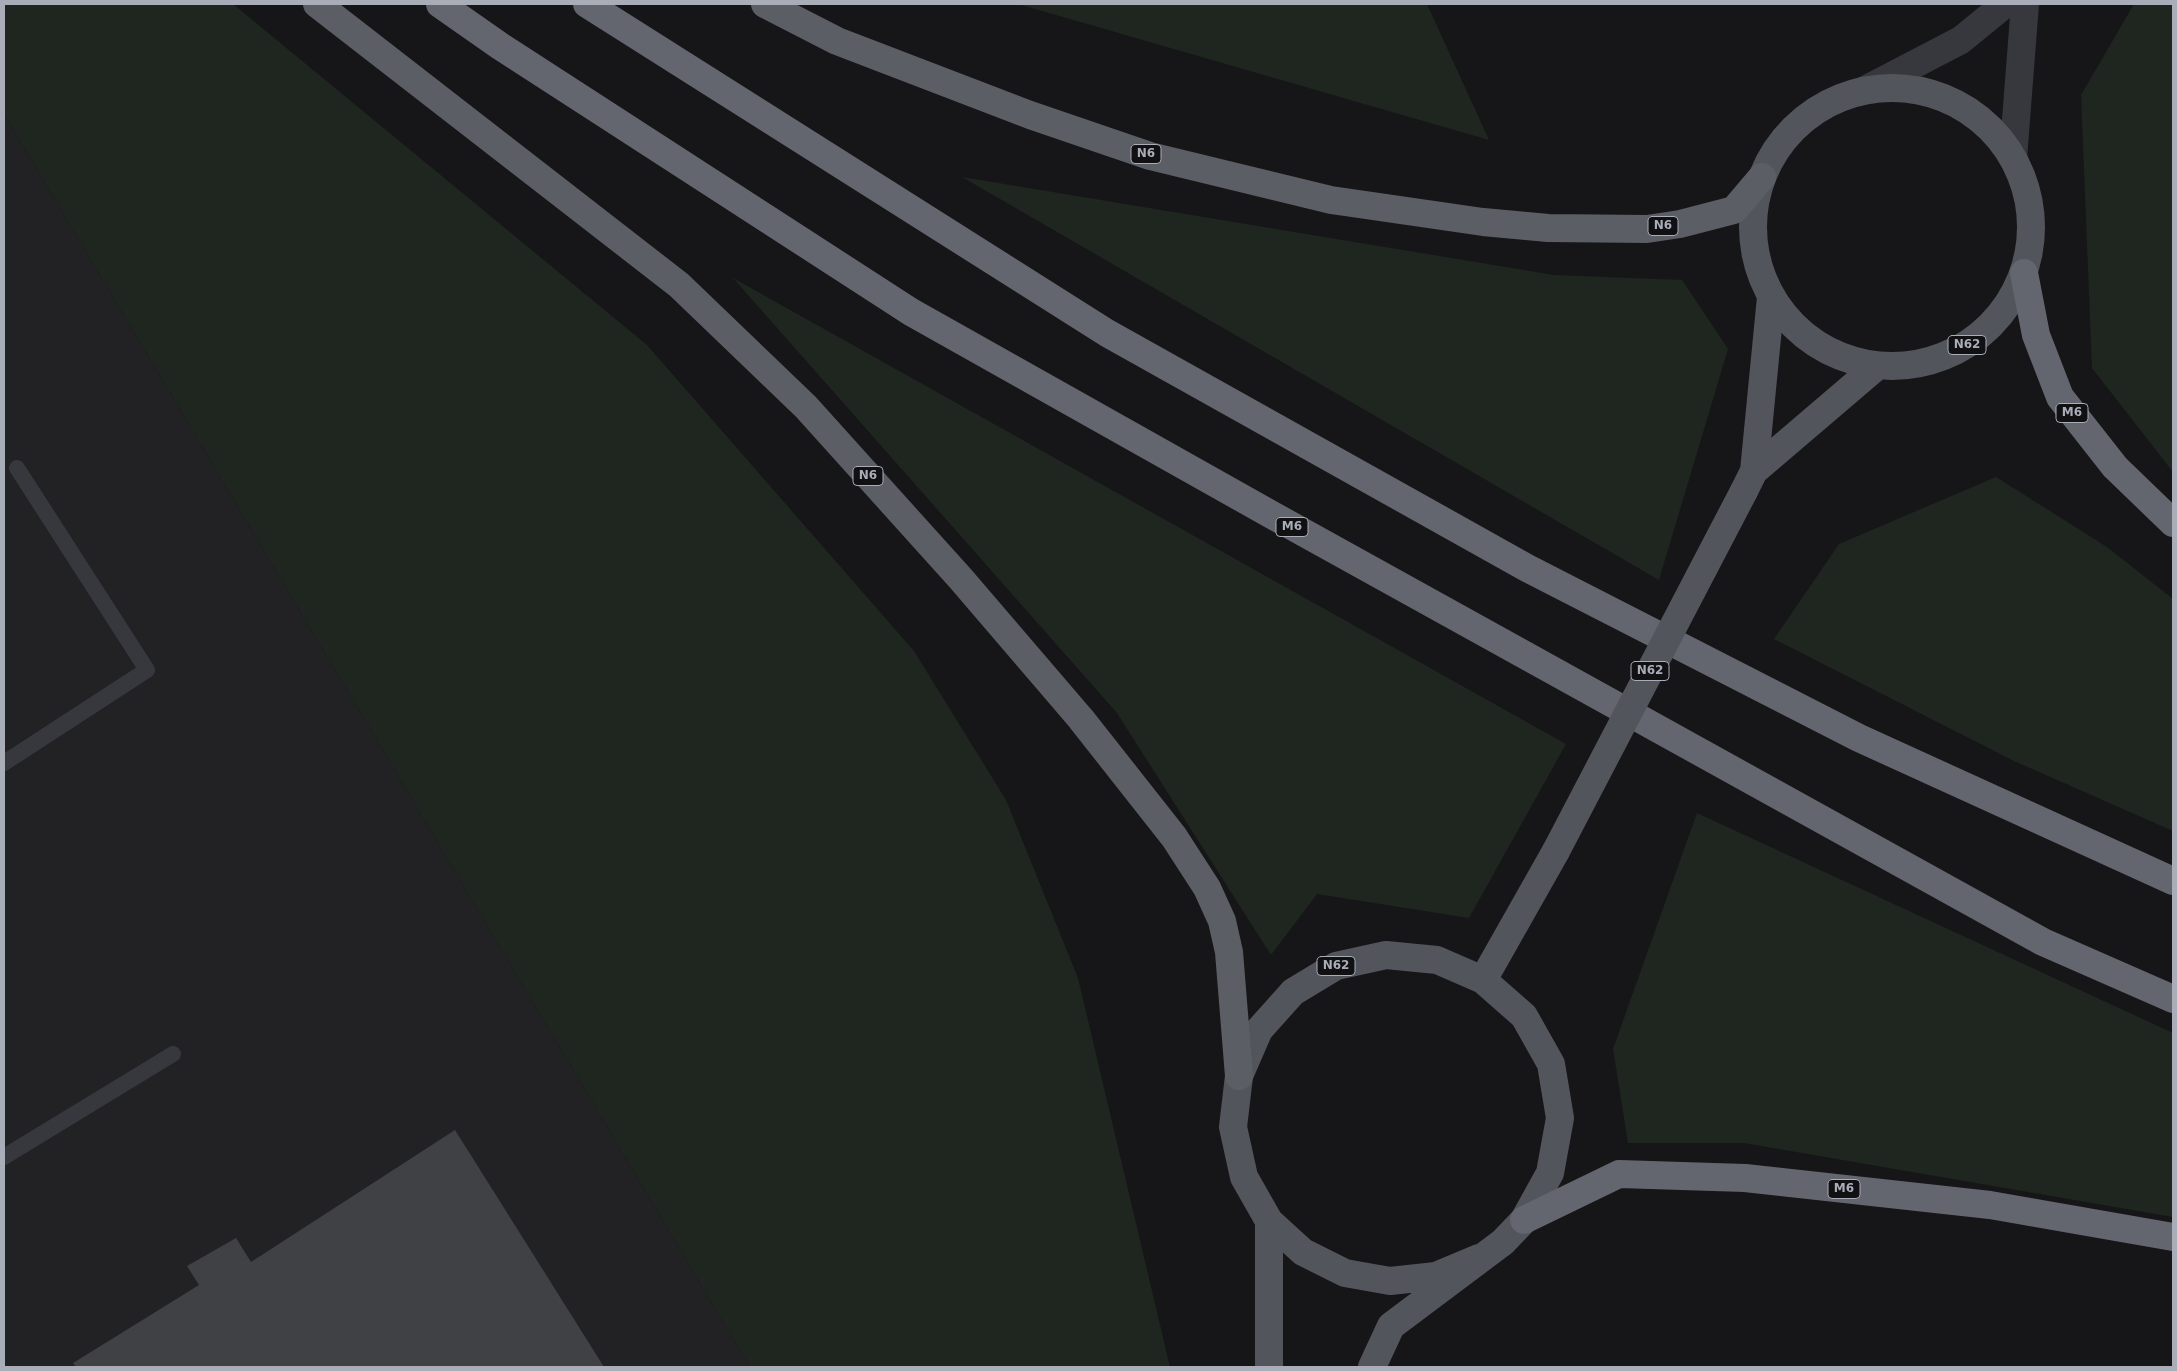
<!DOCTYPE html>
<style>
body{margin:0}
#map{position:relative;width:2177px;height:1371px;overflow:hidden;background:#161618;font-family:"DejaVu Sans",sans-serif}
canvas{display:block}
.frame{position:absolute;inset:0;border:5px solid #a8adb8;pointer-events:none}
</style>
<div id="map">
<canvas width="2177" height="1371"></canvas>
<div class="frame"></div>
</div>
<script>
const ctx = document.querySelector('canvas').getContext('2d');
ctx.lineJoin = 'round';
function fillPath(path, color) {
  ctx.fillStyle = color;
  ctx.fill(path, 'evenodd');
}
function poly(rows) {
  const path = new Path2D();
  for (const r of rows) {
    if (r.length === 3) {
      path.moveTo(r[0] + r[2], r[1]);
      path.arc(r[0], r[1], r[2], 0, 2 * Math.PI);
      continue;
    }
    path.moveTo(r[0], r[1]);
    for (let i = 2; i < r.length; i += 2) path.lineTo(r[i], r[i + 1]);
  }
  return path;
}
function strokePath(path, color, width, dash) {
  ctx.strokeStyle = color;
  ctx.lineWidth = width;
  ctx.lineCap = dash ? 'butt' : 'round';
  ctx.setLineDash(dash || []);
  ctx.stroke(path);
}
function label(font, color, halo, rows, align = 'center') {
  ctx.font = font + ' "DejaVu Sans",sans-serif';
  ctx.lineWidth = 5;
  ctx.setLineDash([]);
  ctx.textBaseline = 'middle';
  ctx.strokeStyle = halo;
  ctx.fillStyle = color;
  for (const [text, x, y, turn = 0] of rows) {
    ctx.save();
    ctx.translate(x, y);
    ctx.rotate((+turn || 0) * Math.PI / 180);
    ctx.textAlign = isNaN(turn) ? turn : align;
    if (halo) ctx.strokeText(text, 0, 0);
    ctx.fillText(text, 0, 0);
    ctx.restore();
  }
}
const built = poly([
 [4,114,750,1367,4,1367]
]);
const green = poly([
 [4,4,233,4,647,345,914,651,1006,800,1078,978,1170,1367,750,1367,4,114],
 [1018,4,1427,4,1489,140],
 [2134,4,2173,4,2173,472,2092,368,2081,95],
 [962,177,1554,275,1682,280,1728,349,1659,580],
 [733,278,1566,744,1469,918,1317,894,1271,955,1117,713],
 [1996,477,2107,547,2173,599,2173,831,2014,761,1774,639,1839,544],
 [1697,813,2173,1033,2173,1217,1744,1143,1628,1143,1613,1049]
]);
const building = poly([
 [455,1130,604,1367,76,1367,73,1363,199,1285,187,1266,236,1238,251,1262]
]);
const service = poly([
 [4,763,147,670,17,468],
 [4,1157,173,1054]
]);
const minor = poly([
 [1865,90,1961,40,2005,4],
 [2013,158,2025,4]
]);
const primary = poly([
 [1892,227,139],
 [1754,471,1771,297],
 [1744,491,1754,471,1877,366],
 [1483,980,1556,851],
 [1269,1367,1269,1221],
 [1372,1367,1391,1326,1503,1242,1524,1220,1550,1173,1560,1118,1551,1064,1524,1016,1483,980,1437,960,1386,955,1336,966,1293,992,1259,1030,1239,1076,1233,1127,1244,1177,1269,1221,1303,1252,1345,1273,1390,1281,1436,1276,1479,1258]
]);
const trunk = poly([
 [317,4,679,285,806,407,961,579,1081,719,1174,837,1207,888,1222,921,1229,952,1239,1076],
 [765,4,837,41,1030,115,1150,156,1331,200,1483,222,1548,228,1647,229,1680,224,1734,210,1762,177]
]);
const motorway = poly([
 [440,4,500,46,911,312,1272,515,2043,942,2173,999],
 [587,4,1107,333,1527,568,1859,738,2173,881],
 [2024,273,2036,335,2060,397,2115,467,2173,523],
 [1524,1220,1619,1174,1745,1178,1990,1205,2173,1237]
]);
const primaryBridge = poly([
 [1556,851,1744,491]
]);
const shields = [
 [1146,154,30],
 [1663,226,30],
 [1967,345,38],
 [2072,413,32],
 [868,476,30],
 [1292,527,32],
 [1650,671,38],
 [1336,966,38],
 [1844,1189,32]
];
const shieldNames = [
 ["N6",1146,154],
 ["N6",1663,226],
 ["N62",1967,345],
 ["M6",2072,413],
 ["N6",868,476],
 ["M6",1292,527],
 ["N62",1650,671],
 ["N62",1336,966],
 ["M6",1844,1189]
];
fillPath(built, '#222225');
fillPath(green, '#1e261f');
fillPath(building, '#404145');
strokePath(service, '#37383d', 16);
strokePath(minor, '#37383d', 28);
strokePath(primary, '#53555c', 28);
strokePath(trunk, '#5b5e65', 28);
strokePath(motorway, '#63666e', 28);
strokePath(primaryBridge, '#53555c', 28);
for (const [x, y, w] of shields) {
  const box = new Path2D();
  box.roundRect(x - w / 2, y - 9.5, w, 19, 4);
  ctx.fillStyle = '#111113';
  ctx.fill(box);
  strokePath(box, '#a8adb8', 1);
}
label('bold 12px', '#a8adb8', null, shieldNames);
</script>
